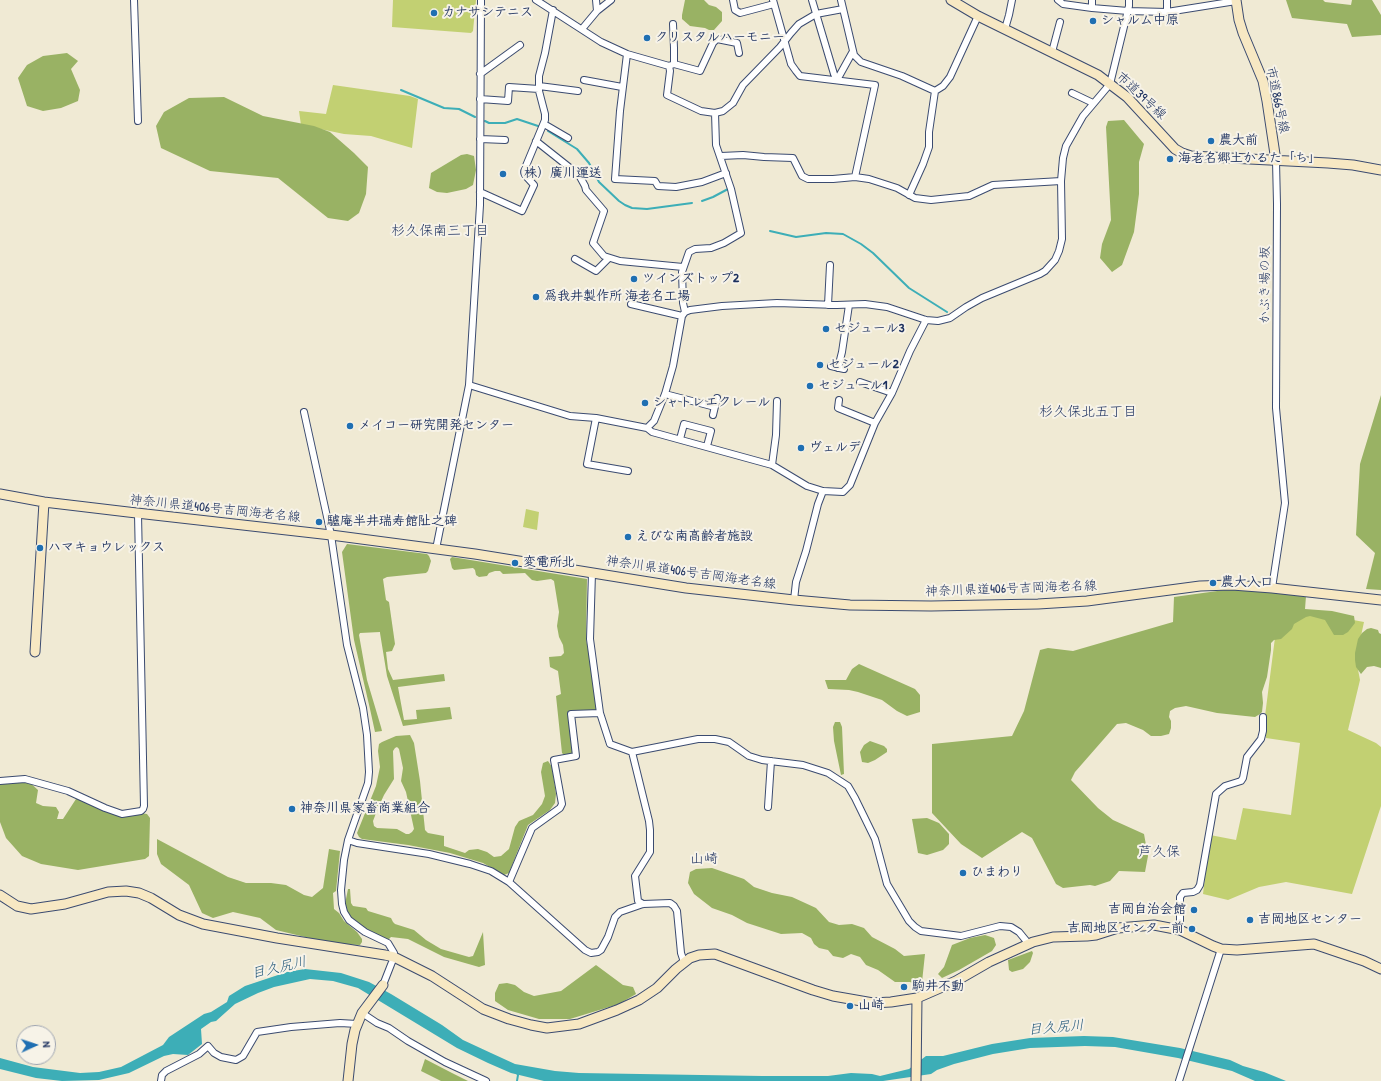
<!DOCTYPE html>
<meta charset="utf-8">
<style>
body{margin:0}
#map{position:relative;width:1381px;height:1081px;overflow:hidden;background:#f0ead4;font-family:"Patrick Hand",sans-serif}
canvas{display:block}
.north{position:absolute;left:16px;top:1025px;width:40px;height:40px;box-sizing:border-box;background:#f7f3e8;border:1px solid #9fa5b1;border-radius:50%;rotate:87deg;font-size:11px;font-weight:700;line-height:16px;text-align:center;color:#1b2f5e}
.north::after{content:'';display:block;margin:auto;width:14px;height:18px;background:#1f6fb2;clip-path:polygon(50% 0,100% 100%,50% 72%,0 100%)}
</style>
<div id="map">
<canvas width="1381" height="1081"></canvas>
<div class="north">N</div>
</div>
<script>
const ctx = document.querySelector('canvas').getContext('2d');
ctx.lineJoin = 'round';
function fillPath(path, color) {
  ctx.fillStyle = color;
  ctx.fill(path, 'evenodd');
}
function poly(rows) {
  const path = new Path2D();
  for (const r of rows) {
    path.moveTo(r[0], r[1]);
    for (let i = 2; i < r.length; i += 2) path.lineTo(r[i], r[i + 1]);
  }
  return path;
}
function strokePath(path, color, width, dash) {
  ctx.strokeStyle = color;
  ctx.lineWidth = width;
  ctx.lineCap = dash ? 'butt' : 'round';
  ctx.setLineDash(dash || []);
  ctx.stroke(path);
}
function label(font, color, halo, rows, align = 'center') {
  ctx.font = font + ' "Patrick Hand","Klee One",sans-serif';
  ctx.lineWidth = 4;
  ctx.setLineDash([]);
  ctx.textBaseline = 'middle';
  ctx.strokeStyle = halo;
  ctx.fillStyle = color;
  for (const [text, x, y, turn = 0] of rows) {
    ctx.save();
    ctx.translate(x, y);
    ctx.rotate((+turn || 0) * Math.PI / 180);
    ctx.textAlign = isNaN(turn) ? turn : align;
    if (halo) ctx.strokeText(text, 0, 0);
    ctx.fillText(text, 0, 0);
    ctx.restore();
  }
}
const green = poly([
 [393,0,476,0,473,31,471,33,392,27],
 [333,85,410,96,418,99,412,148,371,136,344,134,301,125,299,111,326,114],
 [526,509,539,512,537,530,523,527],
 [1279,606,1364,622,1356,659,1360,680,1348,730,1376,743,1381,747,1381,806,1352,894,1286,882,1259,887,1228,900,1203,894,1210,835,1236,840,1243,808,1291,815,1300,743,1266,738,1265,716]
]);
const forest = poly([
 [685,0,704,0,709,5,716,7,722,12,722,21,714,30,709,30,705,28,690,26,682,19,682,15],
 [1286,0,1323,0,1325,2,1351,5,1352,0,1372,0,1381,15,1381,35,1352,37,1347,24,1292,18],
 [67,53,78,61,71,69,80,90,78,101,61,108,43,111,27,106,18,78,27,65,43,56],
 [224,97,263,116,314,126,330,132,354,153,368,167,366,194,359,213,348,221,328,218,278,178,210,171,161,148,156,126,164,112,189,98],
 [1124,120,1144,144,1139,162,1139,194,1134,232,1122,265,1112,272,1100,258,1102,244,1111,220,1106,127,1108,121],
 [467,154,474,156,476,170,473,185,466,189,447,193,437,192,429,188,431,173,461,155],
 [1381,395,1381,590,1366,589,1375,553,1356,535,1360,464],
 [347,544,427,554,429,556,431,561,428,571,426,573,387,577,383,579,386,600,389,602,395,644,392,651,386,652,388,669,393,680,444,674,445,681,398,687,404,720,417,719,416,710,450,707,452,719,403,726,387,676,380,633,380,632,360,633,359,635,367,680,381,727,382,731,375,732,370,709,354,640,342,552],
 [452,557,587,579,586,639,599,707,595,711,569,711,574,752,572,754,564,755,562,753,556,696,561,694,558,671,550,667,549,657,561,656,564,653,563,645,559,637,557,626,559,612,554,581,551,579,537,581,532,580,525,573,503,574,500,571,495,571,489,573,487,576,479,577,476,575,475,570,473,568,454,570,452,568,450,559],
 [1239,588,1306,596,1305,609,1332,611,1354,616,1355,623,1348,632,1343,635,1334,635,1325,620,1310,616,1306,617,1294,624,1292,629,1281,639,1274,640,1271,643,1271,650,1267,677,1262,692,1263,703,1262,712,1260,714,1255,717,1217,713,1186,706,1175,708,1170,711,1169,717,1171,721,1171,728,1169,734,1161,736,1151,736,1143,730,1126,723,1117,724,1075,772,1071,780,1098,808,1113,820,1144,834,1148,856,1145,872,1119,871,1110,881,1095,886,1090,885,1063,888,1056,884,1032,838,1022,832,982,858,961,844,932,813,932,744,1012,736,1024,711,1040,650,1048,648,1073,651,1173,622,1174,597],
 [1371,628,1378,630,1379,633,1381,634,1381,668,1374,666,1367,667,1361,674,1356,667,1355,660,1355,653,1358,639,1362,633,1367,629],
 [859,664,915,689,920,695,920,712,907,716,897,711,882,700,858,692,849,690,828,689,825,680,846,680,852,669],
 [835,722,840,722,842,727,844,774,841,775,834,741,833,727],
 [410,735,414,743,420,781,425,830,428,833,444,836,444,846,465,853,469,850,478,849,487,852,494,857,501,856,509,849,515,827,519,821,533,815,542,804,545,796,541,772,543,763,548,761,552,767,556,794,555,803,550,810,528,825,509,873,504,875,483,863,450,853,408,845,362,839,359,837,357,833,376,786,380,767,378,751,379,744,382,742,396,736],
 [397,747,399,749,403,768,401,781,406,792,414,829,412,832,409,834,406,834,397,829,377,828,374,826,373,821,378,808,384,795,394,779,393,751,395,748],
 [870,741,884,746,887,749,887,752,875,760,868,763,862,762,860,752,864,745],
 [0,779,27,780,38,790,36,803,43,806,56,807,59,812,57,819,63,819,76,799,81,797,121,813,140,813,147,814,150,818,149,856,145,859,78,870,41,864,22,856,6,838,0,822],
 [927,818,939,823,949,834,949,844,943,850,927,855,918,853,912,819],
 [157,839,228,877,246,883,271,883,286,885,304,895,312,897,323,888,329,849,340,851,336,891,333,893,334,909,339,913,344,921,357,932,362,939,362,942,360,945,334,944,276,930,260,918,233,912,213,918,202,913,189,885,161,864,157,854],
 [712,868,744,879,754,887,772,893,792,897,816,908,829,922,839,925,852,924,864,928,872,937,895,949,904,956,925,954,922,982,915,984,910,982,895,982,878,970,866,965,860,957,851,954,843,958,833,956,828,950,819,948,814,944,811,938,802,933,781,934,747,923,732,915,712,908,694,894,688,883,690,872,696,869],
 [348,889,350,889,351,903,353,906,366,908,368,911,391,918,393,922,395,924,414,930,426,940,441,949,469,957,473,956,483,932,485,965,479,967,444,957,408,939,391,937,388,940,366,929,353,920,347,912,345,904],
 [985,935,994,938,996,945,992,951,959,970,942,978,938,974,944,967,952,945,970,938],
 [1032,951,1033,953,1030,962,1023,969,1012,972,1009,970,1008,960],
 [596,965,623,985,633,987,636,994,619,1004,570,1019,539,1019,508,1010,495,1001,495,993,499,984,507,983,515,985,524,992,534,996,561,991],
 [425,1059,452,1073,468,1081,441,1081,421,1071]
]);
const water = poly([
 [305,969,341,973,369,982,391,994,442,1025,463,1040,491,1053,515,1064,555,1071,579,1073,762,1076,828,1076,851,1073,872,1074,880,1076,909,1069,926,1056,943,1056,992,1044,1030,1038,1084,1036,1113,1037,1180,1048,1230,1060,1243,1066,1264,1072,1286,1081,1255,1081,1232,1071,1178,1058,1115,1047,1085,1046,1030,1048,993,1054,954,1064,937,1070,931,1074,883,1081,544,1081,511,1073,488,1063,457,1048,358,988,333,981,310,979,274,987,258,993,235,1004,216,1021,211,1022,201,1029,202,1044,188,1055,173,1054,164,1056,129,1073,99,1080,62,1081,36,1078,0,1069,0,1058,33,1067,80,1073,99,1072,121,1067,163,1045,169,1037,204,1014,211,1012,227,1002,229,996,245,986,287,972]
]);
const stream = poly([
 [401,90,444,108,459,109,475,117],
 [485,121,489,123,505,123,517,119,538,126],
 [548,131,577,149,589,163,599,182,619,201,625,205,632,208,647,209,692,203],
 [702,201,713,197,728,189],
 [770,231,796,237,826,233,843,234,861,244,873,253,909,288,947,312],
 [517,1073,518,1075,517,1081]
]);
const street = poly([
 [134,0,138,121],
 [536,0,601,42,627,54,669,66,674,64,700,71,713,43,717,39,737,43,739,53],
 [596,0,597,11],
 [733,0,735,10,740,13,774,4],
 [773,0,791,64,796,71,800,76,875,85,855,177],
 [812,0,834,74,837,80],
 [841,0,854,55,861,62,902,76,935,91],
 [1058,0,1063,4,1092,8,1128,11,1167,12,1236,1],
 [1092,8,1092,0],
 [1167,12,1167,0],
 [673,24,674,48,674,64],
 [582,29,597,11,611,0],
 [1005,29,1009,15,1012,0],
 [1052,52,1060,22],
 [627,54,620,111,615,179,655,181,658,186,676,187,702,182,726,173],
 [669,66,670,71,667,95,701,111,715,113,723,111,733,103,743,85,780,47,791,33,799,24,816,14,843,9],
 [480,74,520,45],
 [584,80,622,87],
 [837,80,852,53],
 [539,86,578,91],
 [1072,93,1093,103],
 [480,99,508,101,509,87,539,89],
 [544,124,568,138],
 [480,139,505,140],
 [536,141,579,175,585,186,586,190,604,211,593,243,604,256,620,261,683,267],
 [721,156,743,155,764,157,793,158,802,176,808,179,833,179,855,177,869,179,897,188,915,198,931,200,969,196,993,185,1061,181],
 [480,192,522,211,534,185,523,173,545,120,545,114,539,91,539,76,545,53,553,10],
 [909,195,923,164,929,147,929,132,935,91,943,86,950,77,978,16],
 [575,259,596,271,609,258],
 [631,304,682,316],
 [828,305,830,265],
 [685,312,683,303,682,272,689,252,695,249,711,248,724,243,741,233,731,189,716,145,715,113],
 [831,366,844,369],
 [838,368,842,352,849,305],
 [860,382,892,393],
 [469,385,570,416,596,418,647,428,652,432,772,465,807,486,823,491,843,492,850,485,875,423,892,393,910,351,926,320],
 [665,394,715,407],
 [839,400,838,408,875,423],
 [304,412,331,535,347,645,363,708,367,735,369,772,368,783,348,840,344,860,341,890,342,904,344,912,349,920,365,932,388,943,394,953,392,962,383,985],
 [713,415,717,398],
 [596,418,587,464,628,471],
 [647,428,654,421,665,394,673,366,682,316,685,312,690,310,722,306,777,303,837,305,865,304,887,307,926,320,938,321,950,318,966,307,982,298,1040,274,1045,271,1055,260,1059,251,1062,239,1061,181,1063,158,1066,146,1083,116,1110,84,1129,6,1129,0],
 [680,439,684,424,711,431,707,446],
 [772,465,776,435,777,401],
 [436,549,469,385,480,205,481,0],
 [592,573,590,639,600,713,610,744,632,752,698,739,715,739,729,742,749,756,762,760,803,765,828,773,848,786,855,798,875,839,887,884,909,921,915,927,921,931,961,936,1000,926,1011,927,1019,932,1028,943],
 [1272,588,1285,503,1276,408,1277,204,1276,161],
 [794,600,796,582,806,551,818,504,823,491],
 [632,752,649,821,650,830,650,852,635,876,638,901,643,904],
 [0,781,25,779,68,791,105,808,122,814,141,811,143,809,144,806,138,514],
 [768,807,771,761],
 [348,840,357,843,429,854,470,864,491,871,509,882,585,950,591,953,598,952,601,950,608,937,615,917,620,912,643,904,670,903,674,906,677,911,681,953,684,962],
 [509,882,532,828,560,808,562,804,554,760,576,756,571,714,600,713],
 [1180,930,1180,897,1183,893,1193,892,1197,890,1200,885,1216,794,1225,786,1241,781,1243,778,1247,757,1261,739,1263,731,1263,717],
 [362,1013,377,1023,389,1028,408,1041,445,1062,486,1081],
 [161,1081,162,1075,166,1071,199,1054,208,1046,214,1053,221,1057,236,1060,243,1056,257,1032,291,1027,340,1023,357,1024],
 [1179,1081,1221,949]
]);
const secondary = poly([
 [951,0,978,16,1098,75,1127,97,1175,149,1182,153,1191,156,1328,163,1353,165,1381,170],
 [1236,0,1239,20,1243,33,1263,81,1267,101,1276,161],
 [0,494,44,502,128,512,331,535,475,554,686,588,794,600,850,605,931,606,1038,604,1087,601,1200,586,1232,585,1272,588,1381,600],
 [35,652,44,502],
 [0,895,17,906,31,909,65,904,108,892,126,891,139,893,151,898,179,915,203,924,277,938,385,955,394,957,432,976,483,1009,509,1019,531,1025,547,1028,579,1024,617,1010,639,1000,657,988,676,969,690,958,699,955,715,954,813,990,833,996,873,1003,891,1002,917,998,956,981,989,962,1033,942,1053,937,1087,936,1096,935,1118,928,1154,925,1180,930,1213,946,1221,949,1237,950,1314,944,1364,961,1381,969],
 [348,1081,352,1044,355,1030,362,1013,383,985],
 [916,1081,917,998]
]);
const markers = [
 [434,13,4,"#1f6fb2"],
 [1093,21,4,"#1f6fb2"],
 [647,38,4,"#1f6fb2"],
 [1211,141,4,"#1f6fb2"],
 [1170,159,4,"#1f6fb2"],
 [503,174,4,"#1f6fb2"],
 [634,279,4,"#1f6fb2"],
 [536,297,4,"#1f6fb2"],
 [826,329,4,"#1f6fb2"],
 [820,365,4,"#1f6fb2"],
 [810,386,4,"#1f6fb2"],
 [645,403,4,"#1f6fb2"],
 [350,426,4,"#1f6fb2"],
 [801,448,4,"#1f6fb2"],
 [319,522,4,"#1f6fb2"],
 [628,537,4,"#1f6fb2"],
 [40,548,4,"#1f6fb2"],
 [515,563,4,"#1f6fb2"],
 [1213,583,4,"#1f6fb2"],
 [292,809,4,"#1f6fb2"],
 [963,873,4,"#1f6fb2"],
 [1194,910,4,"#1f6fb2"],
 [1250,920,4,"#1f6fb2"],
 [1192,929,4,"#1f6fb2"],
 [904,987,4,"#1f6fb2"],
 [850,1006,4,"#1f6fb2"]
];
const poiNames = [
 ["カナサシテニス",442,13],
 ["シャルム中原",1101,21],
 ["クリスタルハーモニー",655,38],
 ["農大前",1219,141],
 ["海老名郷土かるた「ち」",1178,159],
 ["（株）廣川運送",511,174],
 ["ツインズトップ2",642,279],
 ["爲我井製作所 海老名工場",544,297],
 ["セジュール3",834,329],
 ["セジュール2",828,365],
 ["セジュール1",818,386],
 ["シャトレエクレール",653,403],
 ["メイコー研究開発センター",358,426],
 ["ヴェルデ",809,448],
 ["驢庵半井瑞寿館阯之碑",327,522],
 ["えびな南高齢者施設",636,537],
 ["ハマキョウレックス",48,548],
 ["変電所北",523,563],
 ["農大入口",1221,583],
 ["神奈川県家畜商業組合",300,809],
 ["ひまわり",971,873],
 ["吉岡自治会館",1186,910,"right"],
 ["吉岡地区センター",1258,920],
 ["吉岡地区センター前",1184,929,"right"],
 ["駒井不動",912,987],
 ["山崎",858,1006]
];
const streetNames = [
 ["市道39号線",1141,96,43],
 ["市道866号線",1277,100,78],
 ["かぶき場の坂",1266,285,-90],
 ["神奈川県道406号吉岡海老名線",215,509,6],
 ["神奈川県道406号吉岡海老名線",691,573,8],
 ["神奈川県道406号吉岡海老名線",1011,589,-2]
];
const neighbourhoodNames = [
 ["杉久保南三丁目",440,231],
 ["杉久保北五丁目",1088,412],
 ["芦久保",1159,852],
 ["山崎",704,859]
];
const waterNames = [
 ["目久尻川",279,968,-13],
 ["目久尻川",1056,1028,-5]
];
fillPath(green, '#c2d072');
fillPath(forest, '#99b264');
fillPath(water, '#3daeb7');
strokePath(stream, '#3daeb7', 2);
strokePath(street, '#3b4b70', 8);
strokePath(secondary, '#3b4b70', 11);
strokePath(street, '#fff', 6);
strokePath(secondary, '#f7e8c3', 9);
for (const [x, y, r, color] of markers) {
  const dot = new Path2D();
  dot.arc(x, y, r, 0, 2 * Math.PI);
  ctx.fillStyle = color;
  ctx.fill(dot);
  strokePath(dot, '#f7f3e8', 1.5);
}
label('bold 13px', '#1b2f5e', '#f7f3e8', poiNames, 'left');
label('13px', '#1b2f5e', '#f7f3e8', streetNames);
label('14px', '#1b2f5e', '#f7f3e8', neighbourhoodNames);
label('italic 14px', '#275b7d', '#f7f3e8', waterNames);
</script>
